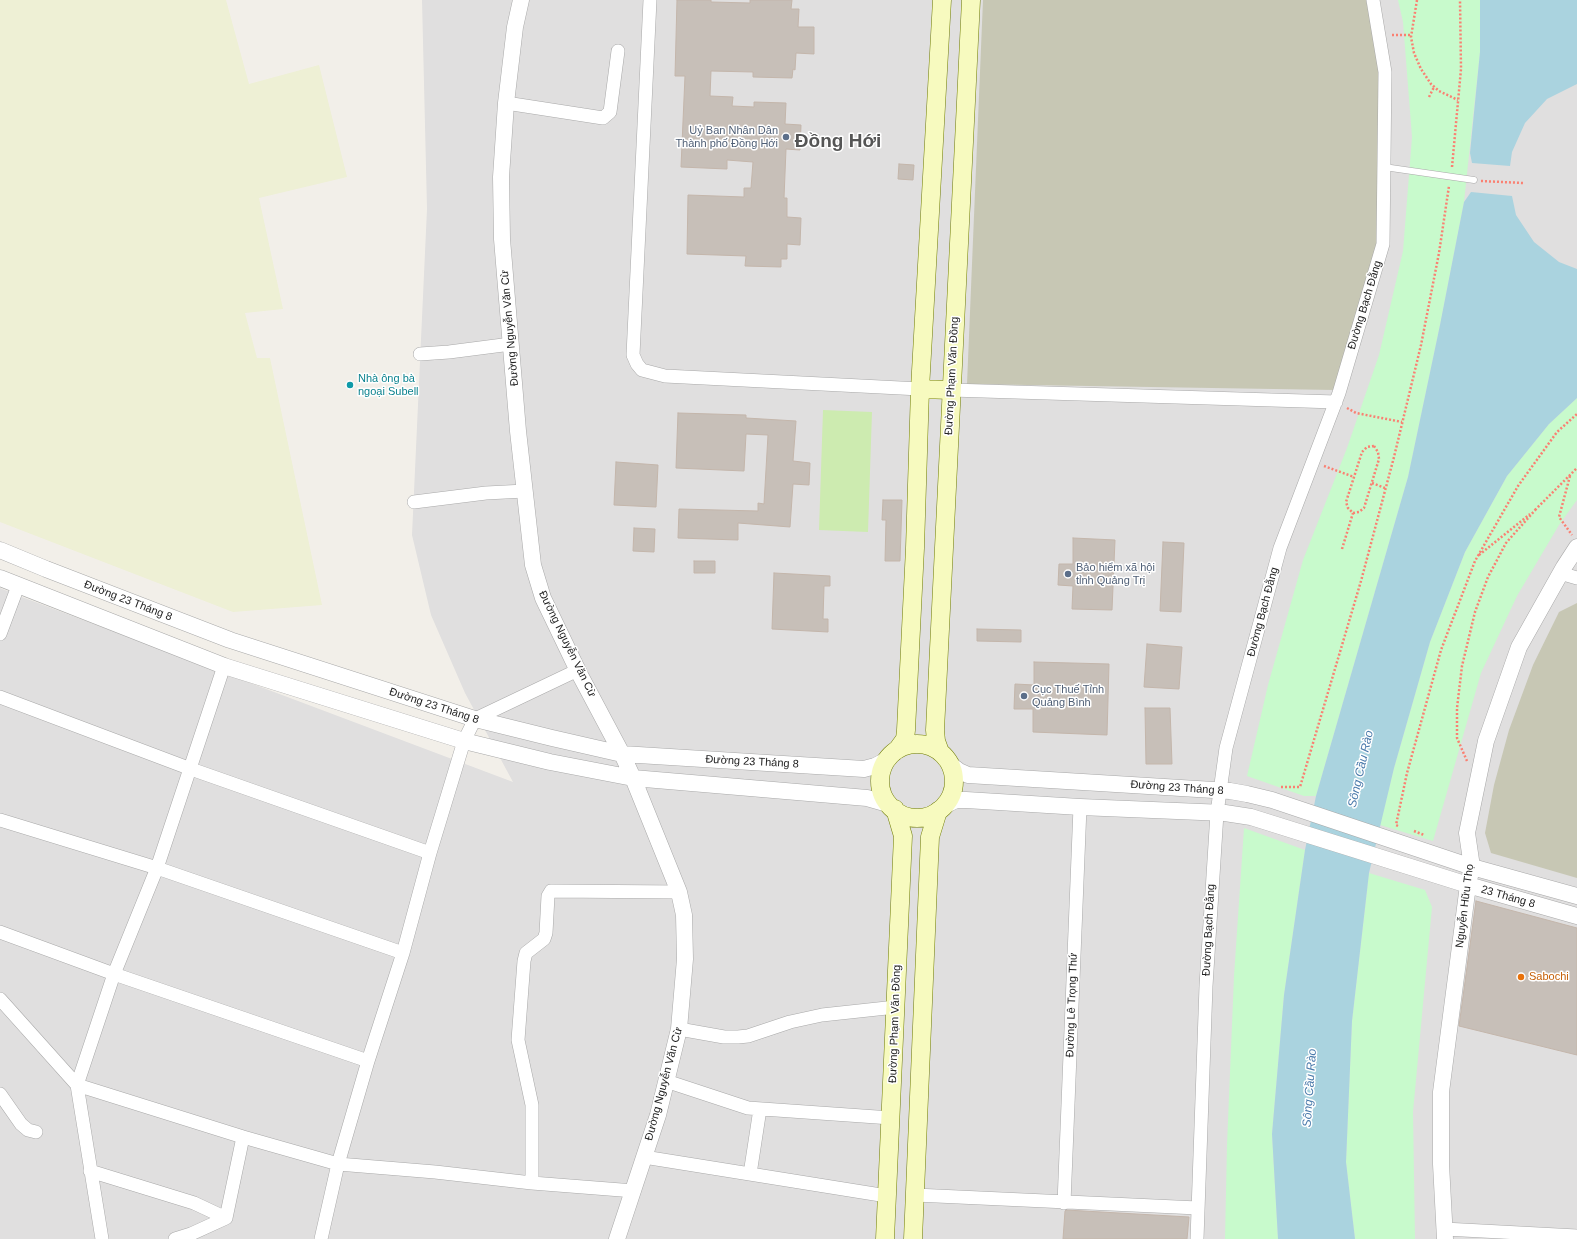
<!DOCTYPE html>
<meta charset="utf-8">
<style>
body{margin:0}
canvas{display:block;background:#f2efe9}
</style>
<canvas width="1577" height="1239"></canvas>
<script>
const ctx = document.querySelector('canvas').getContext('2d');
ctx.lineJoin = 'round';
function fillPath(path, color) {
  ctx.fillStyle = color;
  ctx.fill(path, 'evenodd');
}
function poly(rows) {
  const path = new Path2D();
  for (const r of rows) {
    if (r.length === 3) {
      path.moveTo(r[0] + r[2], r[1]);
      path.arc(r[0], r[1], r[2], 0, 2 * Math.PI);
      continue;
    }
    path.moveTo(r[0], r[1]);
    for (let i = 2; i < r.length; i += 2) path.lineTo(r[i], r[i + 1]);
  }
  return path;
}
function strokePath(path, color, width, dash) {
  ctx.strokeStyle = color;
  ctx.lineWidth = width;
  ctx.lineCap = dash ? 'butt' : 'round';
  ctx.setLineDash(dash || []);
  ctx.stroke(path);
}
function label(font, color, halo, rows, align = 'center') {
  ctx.font = font + ' Arial,sans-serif';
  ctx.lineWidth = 3;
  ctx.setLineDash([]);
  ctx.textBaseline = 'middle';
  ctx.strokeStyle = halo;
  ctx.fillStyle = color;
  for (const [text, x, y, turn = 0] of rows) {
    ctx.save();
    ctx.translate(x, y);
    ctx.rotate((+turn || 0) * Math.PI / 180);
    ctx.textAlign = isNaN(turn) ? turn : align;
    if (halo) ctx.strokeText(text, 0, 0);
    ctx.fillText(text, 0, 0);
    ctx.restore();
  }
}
const residential = poly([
 [422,0,1577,0,1577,1239,0,1239,0,588,22,597,513,782,465,693,431,615,412,535,427,209]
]);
const construction = poly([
 [983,0,1366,0,1381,68,1379,239,1335,390,967,384],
 [1577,603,1577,878,1491,853,1485,833,1494,785,1509,730,1533,665,1559,612]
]);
const farmland = poly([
 [0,0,226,0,249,84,319,65,347,177,259,198,283,309,245,313,257,358,270,358,322,605,233,612,0,522]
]);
const grass = poly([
 [823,410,872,412,868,532,819,530]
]);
const park = poly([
 [1398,0,1480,0,1480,52,1464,202,1440,325,1408,477,1316,796,1304,796,1247,776,1268,685,1303,560,1347,448,1379,355,1403,251,1412,137,1403,22],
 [1577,398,1577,500,1559,525,1517,596,1481,673,1433,841,1380,825,1394,768,1430,642,1465,552,1507,476,1549,424],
 [1244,828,1305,850,1284,995,1272,1134,1278,1239,1225,1239,1227,1145,1234,976],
 [1369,873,1425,890,1432,907,1413,1112,1415,1239,1355,1239,1346,1162,1352,1021]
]);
const water = poly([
 [1480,0,1577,0,1577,84,1547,99,1525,123,1512,152,1510,166,1472,163,1470,153,1480,52],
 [1471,192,1512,196,1516,215,1534,242,1559,262,1577,269,1577,398,1549,424,1507,476,1465,552,1430,642,1394,768,1369,873,1352,1021,1346,1162,1355,1239,1278,1239,1272,1134,1284,995,1305,850,1316,796,1408,477,1440,325,1464,202]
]);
const building = poly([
 [677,0,711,0,711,2,750,3,750,0,792,0,791,9,799,9,798,27,814,27,814,54,796,53,795,70,793,69,792,78,753,77,753,72,711,71,710,96,733,97,732,106,754,107,754,102,786,103,785,124,801,125,800,150,786,149,784,198,787,198,787,217,801,218,800,245,787,244,787,259,781,259,781,267,745,266,746,256,687,254,688,195,744,197,744,188,751,188,753,162,727,160,727,169,681,167,685,76,675,76,677,0],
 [899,164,914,165,913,180,898,179,899,164],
 [678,413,746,415,746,418,796,421,793,461,810,463,809,485,793,484,790,527,738,523,738,540,678,538,679,509,758,511,758,503,764,504,768,435,746,434,744,471,676,468,678,413],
 [616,462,658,465,656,507,614,505,616,462],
 [883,500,902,500,900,561,885,561,886,520,882,520,883,500],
 [634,528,655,529,654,552,633,551,634,528],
 [1073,538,1115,540,1112,610,1072,609,1073,586,1058,585,1059,564,1073,564,1073,538],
 [1163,542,1184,543,1181,612,1160,611,1163,542],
 [694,561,715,561,715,573,694,573,694,561],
 [774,573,830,576,830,586,824,586,823,619,828,619,828,632,772,629,774,573],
 [977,629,1021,630,1021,642,977,641,977,629],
 [1147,644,1182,647,1179,689,1144,687,1147,644],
 [1034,662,1109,664,1107,735,1033,732,1033,709,1014,709,1015,684,1034,685,1034,662],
 [1145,708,1170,708,1172,764,1146,764,1145,708],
 [1476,901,1577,928,1577,1055,1459,1026,1476,901],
 [1066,1210,1189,1217,1187,1239,1063,1239,1065,1211,1066,1210]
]);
const path = poly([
 [1417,0,1411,37,1414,53,1421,69,1431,84,1439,91,1458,100],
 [1392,35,1411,35],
 [1429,97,1434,87],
 [1452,167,1461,69,1460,0],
 [1481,181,1523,183],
 [1347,408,1356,413,1402,422],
 [1374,446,1378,452,1379,459,1364,508,1359,512,1353,513,1348,508,1346,502,1362,452,1367,447,1374,446],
 [1324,466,1354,477],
 [1570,476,1559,517,1572,535],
 [1372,483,1385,488],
 [1535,510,1577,468],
 [1342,549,1353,513],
 [1479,555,1530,514],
 [1467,761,1457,738,1457,708,1462,666,1475,612,1488,577,1506,543,1536,509],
 [1281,787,1300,787,1361,581,1394,457,1421,345,1439,253,1449,186],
 [1398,826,1396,825,1407,773,1441,650,1475,561,1518,486,1557,432,1577,414],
 [1414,831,1424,835]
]);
const service = poly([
 [1384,167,1474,180]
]);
const minor = poly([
 [650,0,633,355,637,364,642,370,665,376,920,389],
 [506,103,603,118,610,112,618,51],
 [420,354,449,352,511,344],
 [951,390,1336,402],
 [414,502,486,493,525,491],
 [1560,573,1577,578],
 [0,634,18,586],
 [224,666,157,868,114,974,77,1085,243,1137,338,1164,435,1172,532,1183,634,1191],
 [0,697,191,769,430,853],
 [0,820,157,868,403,953],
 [0,932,114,974,368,1061],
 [0,999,77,1085,102,1239],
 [679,1029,724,1037,738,1037,748,1036,790,1022,822,1015,896,1007],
 [666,1081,748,1108,891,1118],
 [0,1094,21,1124,28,1130,36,1132],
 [644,1157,887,1196],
 [90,1171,194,1203,226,1218],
 [750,1174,760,1109],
 [532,1183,532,1105,518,1040,524,961,526,953,544,939,546,933,548,896,551,891,679,892],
 [915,1195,1198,1208],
 [1064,1203,1080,807],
 [226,1218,243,1137],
 [1444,1229,1577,1236],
 [175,1239,191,1234,226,1218],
 [321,1239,338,1164,368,1061,403,953,430,853,464,741,475,719,578,670],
 [1197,1239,1206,986,1217,813,1226,748,1280,548,1339,393,1383,244,1385,72,1373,0]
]);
const tertiary = poly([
 [521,0,515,27,506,103,501,177,502,239,518,431,533,565,543,598,580,675,622,754,633,778,679,892,684,915,685,959,679,1029,658,1115,617,1239],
 [0,550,46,569,230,640,475,719,552,738,622,754,864,769,875,766,887,760],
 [0,578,224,666,464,741,550,762,633,778,867,798,888,804],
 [950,764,959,771,968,775,1230,791,1247,794,1272,800,1472,867,1577,896],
 [946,805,956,800,966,800,1080,807,1225,813,1251,817,1468,885,1577,916],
 [1445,1239,1441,1164,1441,1092,1468,885,1472,867,1467,833,1486,741,1519,647,1564,567,1577,547]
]);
const secondary = poly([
 [920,389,951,390],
 [917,781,37],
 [897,750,905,739,906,730,915,548,920,389,942,0],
 [940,752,936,741,935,730,971,0],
 [885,1239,903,836,895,809],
 [913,1239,930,837,938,811]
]);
const markers = [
 [786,137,4,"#5c6f8a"],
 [350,385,4,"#0f9aa8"],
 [1068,574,4,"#5c6f8a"],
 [1024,696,4,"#5c6f8a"],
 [1521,977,4,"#e8710a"]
];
const serviceNames = [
 ["Uỷ Ban Nhân Dân",778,131,"right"],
 ["Thành phố Đồng Hới",778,144,"right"],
 ["Bảo hiểm xã hội",1076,568],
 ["tỉnh Quảng Trị",1076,581],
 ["Cục Thuế Tỉnh",1032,690],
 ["Quảng Bình",1032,703]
];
const streetNames = [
 ["Đường Bạch Đằng",1365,305,-73],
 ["Đường Nguyễn Văn Cừ",510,328,-95],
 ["Đường Phạm Văn Đồng",952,376,-87],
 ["Đường 23 Tháng 8",128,601,21],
 ["Đường Bạch Đằng",1263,612,-75],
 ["Đường Nguyễn Văn Cừ",567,644,64],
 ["Đường 23 Tháng 8",434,706,18],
 ["Đường 23 Tháng 8",752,762,3],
 ["Đường 23 Tháng 8",1177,788,4],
 ["23 Tháng 8",1508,897,16],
 ["Nguyễn Hữu Thọ",1465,906,-83],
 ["Đường Bạch Đằng",1209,930,-87],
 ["Đường Lê Trọng Thứ",1072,1005,-88],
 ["Đường Phạm Văn Đồng",895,1024,-88],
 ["Đường Nguyễn Văn Cừ",664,1084,-75]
];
const cultureNames = [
 ["Nhà ông bà",358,379],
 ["ngoại Subell",358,392]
];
const foodNames = [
 ["Sabochi",1529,977]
];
const waterNames = [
 ["Sông Cầu Rào",1361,769,-77],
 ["Sông Cầu Rào",1310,1088,-86]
];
const townNames = [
 ["Đồng Hới",838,142]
];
fillPath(residential, '#e0dfdf');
fillPath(construction, '#c7c7b4');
fillPath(farmland, '#eef0d5');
fillPath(grass, '#cdebb0');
fillPath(park, '#c8facc');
fillPath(water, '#aad3df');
fillPath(building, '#c7bfb8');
strokePath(building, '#c4b6ab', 1);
strokePath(service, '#a9a9a9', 7);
strokePath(minor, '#a9a9a9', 14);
strokePath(tertiary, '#a9a9a9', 17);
strokePath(secondary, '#707d05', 19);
strokePath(path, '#fa8072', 2.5, [2, 2]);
strokePath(service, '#fff', 6);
strokePath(minor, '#fff', 13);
strokePath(tertiary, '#fff', 16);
strokePath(secondary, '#f7fabf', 18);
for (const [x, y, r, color] of markers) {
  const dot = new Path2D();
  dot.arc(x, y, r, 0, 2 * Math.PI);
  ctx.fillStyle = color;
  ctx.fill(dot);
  strokePath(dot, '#fff', 1.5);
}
label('11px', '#4e5e75', '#fff', serviceNames, 'left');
label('11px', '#222', '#fff', streetNames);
label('11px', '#0d838f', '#fff', cultureNames, 'left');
label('11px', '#c56008', '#fff', foodNames, 'left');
label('italic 12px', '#4a7aab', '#fff', waterNames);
label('bold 19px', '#555', '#fff', townNames);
</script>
